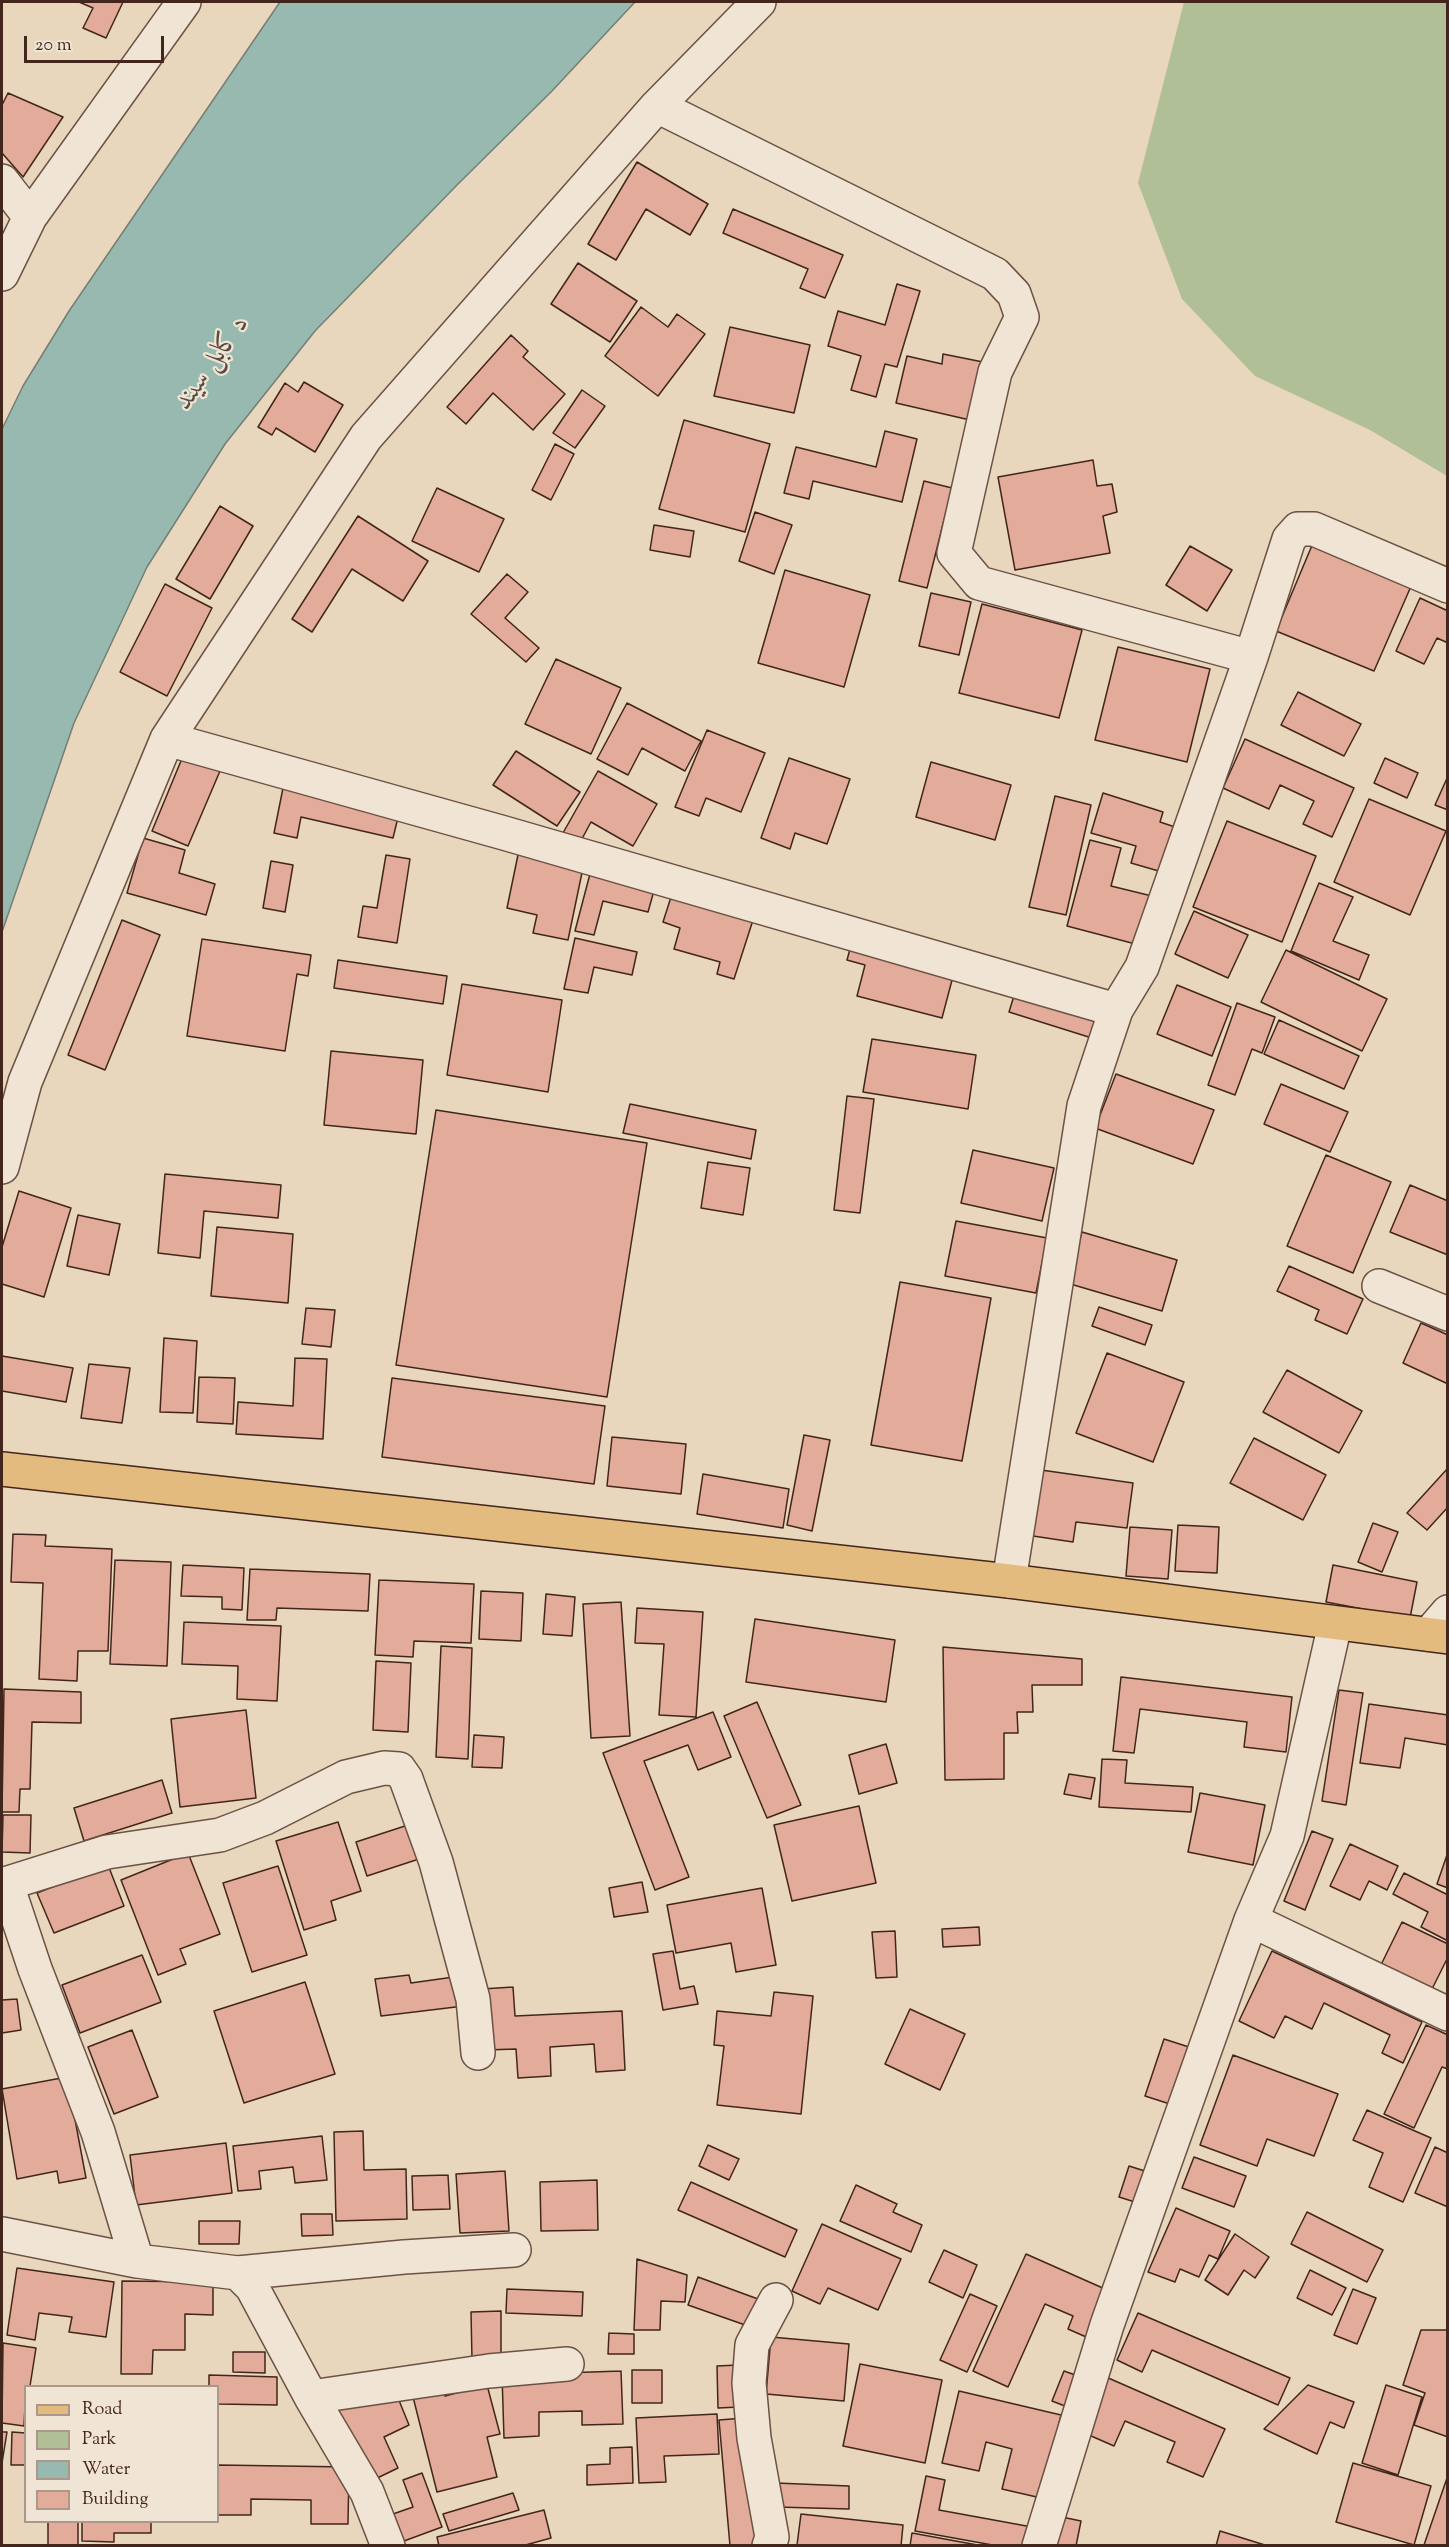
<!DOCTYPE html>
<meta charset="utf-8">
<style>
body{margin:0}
#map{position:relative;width:1449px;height:2547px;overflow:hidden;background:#e8d6bd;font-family:"Sorts Mill Goudy",serif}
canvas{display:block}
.frame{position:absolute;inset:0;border:3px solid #43261b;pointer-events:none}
.legend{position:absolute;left:24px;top:2385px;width:195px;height:138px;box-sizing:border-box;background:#f0e4d4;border:2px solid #ab988a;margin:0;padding:8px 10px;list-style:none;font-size:18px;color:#43261b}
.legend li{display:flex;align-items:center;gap:12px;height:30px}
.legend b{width:30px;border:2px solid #ab988a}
.scale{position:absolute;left:24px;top:36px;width:140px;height:27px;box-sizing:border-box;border:3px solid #43261b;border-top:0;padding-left:8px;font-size:18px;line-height:21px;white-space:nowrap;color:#43261b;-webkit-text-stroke:4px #f0e4d4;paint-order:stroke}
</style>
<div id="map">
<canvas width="1449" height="2547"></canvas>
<div class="frame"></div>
<ul class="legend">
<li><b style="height:8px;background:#e4bb7e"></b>Road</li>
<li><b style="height:16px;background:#b0bf95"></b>Park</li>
<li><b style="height:16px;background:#97b9af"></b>Water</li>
<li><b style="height:16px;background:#e2ab9a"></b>Building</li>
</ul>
<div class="scale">20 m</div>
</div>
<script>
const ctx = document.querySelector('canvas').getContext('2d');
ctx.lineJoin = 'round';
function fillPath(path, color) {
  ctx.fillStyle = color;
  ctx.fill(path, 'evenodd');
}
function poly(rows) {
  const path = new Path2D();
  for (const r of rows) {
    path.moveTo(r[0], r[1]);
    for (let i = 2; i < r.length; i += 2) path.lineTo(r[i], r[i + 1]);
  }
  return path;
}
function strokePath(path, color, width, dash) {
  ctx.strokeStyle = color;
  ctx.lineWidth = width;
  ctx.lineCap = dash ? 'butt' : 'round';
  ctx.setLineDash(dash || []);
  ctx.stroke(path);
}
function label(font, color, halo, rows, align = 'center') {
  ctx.font = font + ' "Sorts Mill Goudy",Amiri,serif';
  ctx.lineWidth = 4.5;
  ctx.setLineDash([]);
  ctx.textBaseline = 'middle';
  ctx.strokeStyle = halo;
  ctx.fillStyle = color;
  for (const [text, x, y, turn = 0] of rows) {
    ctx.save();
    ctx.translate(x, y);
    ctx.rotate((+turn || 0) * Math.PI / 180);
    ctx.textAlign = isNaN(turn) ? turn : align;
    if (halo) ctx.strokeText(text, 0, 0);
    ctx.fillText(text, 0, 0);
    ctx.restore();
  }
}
const green = poly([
 [1184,2,1447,2,1447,476,1370,430,1255,376,1182,299,1138,183]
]);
const water = poly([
 [280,2,635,2,552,91,457,185,315,331,225,444,147,567,74,723,2,932,2,429,23,386,69,311,280,2]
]);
const building = poly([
 [79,2,123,2,106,38,83,28,93,8,79,2],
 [8,93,63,117,23,177,2,153,2,105,8,93],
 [637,162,708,204,690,235,646,209,616,260,588,244,637,162],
 [733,209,843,255,825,298,800,288,808,269,723,233,733,209],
 [578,263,637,301,610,342,551,304,578,263],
 [897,284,920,291,897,367,885,364,876,397,851,390,861,356,828,346,838,311,885,325,897,284],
 [641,307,668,327,677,314,705,334,658,396,605,356,641,307],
 [730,327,810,345,794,413,714,396,730,327],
 [511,335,528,351,523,357,565,394,533,430,493,393,466,424,447,407,511,335],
 [943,354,983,362,970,420,896,403,907,356,942,364,943,354],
 [304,382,343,405,315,452,276,428,272,435,258,427,285,383,298,392,304,382],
 [582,390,605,406,575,448,553,433,582,390],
 [684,420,770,444,745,532,659,509,684,420],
 [885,431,917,439,902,502,813,481,809,499,784,493,796,447,876,467,885,431],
 [555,444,574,454,551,500,532,490,555,444],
 [1093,460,1097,486,1112,484,1117,512,1103,516,1110,553,1015,570,998,477,1093,460],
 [924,481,952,488,927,588,899,581,924,481],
 [437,488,504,519,479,572,412,541,437,488],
 [220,506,253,526,210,599,176,579,220,506],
 [755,512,792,525,774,574,739,561,755,512],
 [358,516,428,561,403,601,352,569,312,632,292,619,358,516],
 [654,525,694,531,690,557,650,550,654,525],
 [1313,543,1412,584,1374,671,1276,631,1313,543],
 [1190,546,1232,570,1207,611,1166,585,1190,546],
 [785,570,870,595,844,687,758,663,785,570],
 [507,574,528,592,505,618,539,648,526,662,471,614,507,574],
 [165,584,212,608,167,696,120,672,165,584],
 [931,593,971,602,959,655,919,646,931,593],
 [1420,598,1448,611,1448,643,1437,638,1424,664,1396,651,1420,598],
 [982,604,1082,630,1059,718,959,693,982,604],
 [1118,647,1210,669,1187,762,1095,740,1118,647],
 [556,659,621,688,591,754,525,724,556,659],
 [1298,692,1361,724,1344,756,1281,725,1298,692],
 [627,703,701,741,685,771,642,748,628,775,597,759,627,703],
 [707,730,765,753,741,812,706,798,699,816,675,807,707,730],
 [1245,739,1354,788,1332,837,1303,824,1314,801,1280,785,1269,809,1223,788,1245,739],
 [516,751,580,792,557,826,493,785,516,751],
 [183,756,220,771,188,846,152,831,183,756],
 [789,758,850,779,827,844,795,833,790,849,761,838,789,758],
 [1385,758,1418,773,1407,798,1374,783,1385,758],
 [931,762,1011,785,995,840,916,817,931,762],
 [598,771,657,804,633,846,591,822,576,850,559,840,598,771],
 [1448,776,1448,810,1435,805,1448,776],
 [284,783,400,809,393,838,301,817,297,838,274,833,284,783],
 [1103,793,1163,812,1160,822,1175,827,1162,872,1131,863,1136,846,1091,833,1103,793],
 [1055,796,1091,805,1066,915,1029,907,1055,796],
 [1369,799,1446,831,1410,915,1334,882,1369,799],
 [1227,821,1316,856,1282,942,1193,907,1227,821],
 [143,838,185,850,179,873,215,884,206,915,127,893,143,838],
 [1090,840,1121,848,1111,886,1156,897,1143,946,1067,926,1090,840],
 [519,850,584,863,568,940,533,933,537,915,507,908,519,850],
 [386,855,410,859,397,943,358,937,363,906,377,908,386,855],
 [271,861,293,865,285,912,263,908,271,861],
 [591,870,655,887,648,912,603,901,594,935,575,931,591,870],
 [1319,883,1353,897,1333,941,1369,955,1359,980,1291,951,1319,883],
 [672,894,753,920,734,979,717,974,720,962,674,949,680,928,663,922,672,894],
 [1194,911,1248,935,1228,978,1175,954,1194,911],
 [122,920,160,935,105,1070,68,1055,122,920],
 [575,938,637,952,632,975,594,967,588,993,564,989,575,938],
 [853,938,956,965,942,1018,857,996,865,965,847,960,853,938],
 [202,939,311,955,308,976,297,974,285,1051,187,1036,202,939],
 [1286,950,1387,999,1362,1051,1261,1002,1286,950],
 [338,960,447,976,443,1004,334,988,338,960],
 [462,984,562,1000,548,1092,447,1075,462,984],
 [1177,985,1231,1007,1212,1056,1157,1034,1177,985],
 [1017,986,1103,1013,1095,1039,1009,1012,1017,986],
 [1237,1003,1275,1017,1262,1053,1252,1049,1235,1095,1208,1085,1237,1003],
 [1279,1020,1359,1056,1344,1089,1264,1054,1279,1020],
 [872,1039,976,1055,968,1109,863,1092,872,1039],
 [331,1051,423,1060,416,1134,324,1125,331,1051],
 [1116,1074,1214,1110,1193,1164,1095,1128,1116,1074],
 [1281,1084,1348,1112,1330,1152,1264,1124,1281,1084],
 [847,1096,874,1099,860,1213,834,1210,847,1096],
 [630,1104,756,1130,751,1159,623,1133,630,1104],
 [436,1110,647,1143,607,1397,396,1365,436,1110],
 [973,1150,1054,1168,1042,1221,961,1203,973,1150],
 [1326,1155,1391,1182,1353,1273,1287,1246,1326,1155],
 [708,1162,750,1168,743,1215,701,1208,708,1162],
 [165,1174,281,1185,278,1218,204,1211,200,1258,158,1253,165,1174],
 [1410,1185,1448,1201,1448,1255,1390,1232,1410,1185],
 [19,1191,71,1208,44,1297,2,1284,2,1247,19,1191],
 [78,1215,120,1224,109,1275,67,1266,78,1215],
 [956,1221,1047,1238,1036,1293,945,1276,956,1221],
 [217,1227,293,1234,288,1303,211,1296,217,1227],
 [1082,1232,1177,1260,1162,1311,1067,1283,1082,1232],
 [1289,1266,1363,1299,1347,1334,1315,1320,1319,1310,1277,1291,1289,1266],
 [900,1282,991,1298,962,1461,871,1445,900,1282],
 [1099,1307,1152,1325,1145,1345,1092,1326,1099,1307],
 [306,1308,335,1310,331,1347,302,1344,306,1308],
 [1421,1323,1448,1335,1448,1384,1403,1363,1421,1323],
 [164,1338,197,1341,193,1413,160,1412,164,1338],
 [1107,1353,1184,1382,1153,1462,1076,1433,1107,1353],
 [2,1356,73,1368,66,1402,2,1391,2,1356],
 [295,1358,327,1359,323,1439,236,1434,238,1402,293,1406,295,1358],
 [89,1364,130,1368,122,1423,81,1418,89,1364],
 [1287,1370,1362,1411,1339,1453,1263,1412,1287,1370],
 [199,1377,235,1378,233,1424,197,1422,199,1377],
 [392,1378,605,1406,594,1484,382,1457,392,1378],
 [804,1435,830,1440,812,1531,787,1525,804,1435],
 [612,1437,686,1444,681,1494,607,1486,612,1437],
 [1254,1438,1326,1475,1303,1520,1230,1483,1254,1438],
 [1448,1468,1448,1507,1427,1530,1407,1513,1448,1468],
 [1041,1470,1133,1483,1127,1528,1076,1522,1073,1542,1033,1536,1041,1470],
 [703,1474,789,1489,783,1528,697,1514,703,1474],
 [1373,1523,1398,1532,1382,1572,1358,1562,1373,1523],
 [1178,1525,1219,1527,1217,1573,1175,1571,1178,1525],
 [1130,1527,1172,1530,1168,1579,1126,1576,1130,1527],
 [13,1534,46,1535,45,1546,112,1549,108,1651,78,1651,77,1681,39,1679,43,1583,11,1582,13,1534],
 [115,1560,171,1562,167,1666,110,1664,115,1560],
 [183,1565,244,1568,242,1610,222,1609,222,1597,181,1596,183,1565],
 [1333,1565,1417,1582,1410,1618,1326,1602,1333,1565],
 [250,1569,370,1574,368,1611,277,1608,276,1620,247,1620,250,1569],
 [379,1580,474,1584,471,1643,414,1641,413,1657,375,1655,379,1580],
 [481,1591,523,1593,521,1641,479,1639,481,1591],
 [546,1594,575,1597,572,1636,543,1634,546,1594],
 [621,1602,630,1736,591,1738,583,1604,621,1602],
 [637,1608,703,1612,696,1717,659,1715,664,1644,635,1643,637,1608],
 [755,1619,895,1640,886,1702,746,1682,755,1619],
 [184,1622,281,1626,277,1701,237,1699,238,1666,182,1664,184,1622],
 [441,1646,472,1648,468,1759,436,1757,441,1646],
 [943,1647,1082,1659,1082,1685,1032,1685,1033,1712,1017,1712,1018,1733,1004,1733,1004,1779,945,1780,943,1647],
 [376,1661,411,1663,408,1732,373,1730,376,1661],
 [1121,1677,1292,1697,1286,1752,1244,1747,1247,1722,1140,1709,1134,1753,1113,1751,1121,1677],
 [4,1689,81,1692,81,1723,32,1722,30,1789,20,1789,19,1812,2,1812,4,1689],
 [1339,1690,1363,1693,1346,1805,1322,1801,1339,1690],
 [757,1702,801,1805,767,1818,724,1716,757,1702],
 [1369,1704,1448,1715,1448,1745,1405,1738,1400,1768,1360,1763,1369,1704],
 [246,1710,256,1798,180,1807,171,1719,246,1710],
 [713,1712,731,1757,698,1770,688,1745,644,1761,689,1877,655,1890,603,1753,713,1712],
 [474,1735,504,1737,502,1768,472,1767,474,1735],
 [886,1744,897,1783,859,1794,849,1755,886,1744],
 [1102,1759,1127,1760,1125,1783,1193,1787,1191,1812,1099,1807,1102,1759],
 [1069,1774,1095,1778,1091,1799,1064,1794,1069,1774],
 [162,1780,172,1813,84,1841,74,1808,162,1780],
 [1200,1793,1265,1805,1253,1865,1188,1852,1200,1793],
 [859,1806,876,1883,792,1901,774,1825,859,1806],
 [3,1815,31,1815,30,1853,2,1852,3,1815],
 [338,1822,361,1891,331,1901,336,1920,304,1930,276,1841,338,1822],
 [411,1824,422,1858,367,1876,356,1842,411,1824],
 [1312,1831,1333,1839,1305,1910,1284,1901,1312,1831],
 [1350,1844,1398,1866,1387,1890,1369,1881,1360,1900,1330,1886,1350,1844],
 [1448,1852,1448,1888,1437,1884,1448,1852],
 [188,1853,220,1934,180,1949,186,1964,158,1975,121,1880,188,1853],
 [108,1865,124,1906,54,1933,37,1893,108,1865],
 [278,1866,307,1955,252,1972,223,1883,278,1866],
 [1404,1873,1448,1895,1448,1941,1421,1927,1428,1912,1393,1894,1404,1873],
 [642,1882,648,1912,614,1917,609,1888,642,1882],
 [762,1888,776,1965,736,1972,731,1943,676,1953,667,1905,762,1888],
 [1402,1922,1448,1944,1448,1957,1425,2003,1374,1979,1402,1922],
 [979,1927,980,1945,943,1947,942,1929,979,1927],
 [895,1931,897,1977,876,1978,872,1932,895,1931],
 [673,1951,680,1989,694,1986,698,2004,663,2010,653,1954,673,1951],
 [1272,1951,1422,2022,1403,2063,1382,2053,1390,2035,1324,2003,1312,2029,1285,2016,1274,2038,1239,2021,1272,1951],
 [142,1955,161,2002,80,2033,62,1985,142,1955],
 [409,1975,411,1983,461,1976,464,2006,381,2016,375,1979,409,1975],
 [305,1982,335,2074,244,2103,214,2011,305,1982],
 [513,1987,515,2016,622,2011,625,2070,596,2072,594,2044,550,2047,551,2076,518,2078,516,2049,486,2050,482,1989,513,1987],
 [774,1992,813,1996,801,2114,717,2105,724,2046,714,2045,717,2011,771,2016,774,1992],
 [17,1999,21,2030,2,2033,2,2000,17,1999],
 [910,2009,965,2034,940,2090,885,2064,910,2009],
 [1426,2025,1448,2035,1448,2069,1442,2067,1414,2128,1384,2114,1426,2025],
 [132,2030,158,2097,114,2114,88,2047,132,2030],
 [1164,2039,1192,2048,1173,2105,1145,2096,1164,2039],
 [1233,2055,1338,2094,1314,2156,1267,2139,1257,2166,1200,2145,1233,2055],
 [67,2077,86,2178,59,2183,57,2171,17,2179,2,2089,67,2077],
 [1367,2110,1431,2138,1403,2202,1369,2187,1383,2153,1353,2140,1367,2110],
 [363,2131,364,2170,406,2169,407,2219,336,2221,334,2132,363,2131],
 [322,2136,327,2180,295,2183,293,2167,259,2171,261,2189,238,2191,233,2146,322,2136],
 [226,2143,232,2193,136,2205,130,2155,226,2143],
 [708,2145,739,2159,729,2180,699,2166,708,2145],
 [1435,2147,1448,2153,1448,2207,1415,2193,1435,2147],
 [1194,2157,1246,2176,1234,2207,1182,2188,1194,2157],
 [1129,2166,1148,2172,1138,2203,1119,2197,1129,2166],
 [505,2171,509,2231,460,2233,456,2174,505,2171],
 [448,2175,450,2209,413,2210,412,2176,448,2175],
 [597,2180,598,2230,541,2231,540,2182,597,2180],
 [691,2182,797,2230,785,2257,678,2210,691,2182],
 [856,2185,897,2204,893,2212,922,2225,911,2252,840,2221,856,2185],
 [1176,2208,1230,2231,1218,2259,1209,2255,1199,2277,1180,2269,1175,2282,1148,2272,1176,2208],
 [1307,2212,1383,2250,1367,2282,1291,2244,1307,2212],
 [301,2214,332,2214,333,2235,302,2236,301,2214],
 [199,2221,240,2221,239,2244,199,2244,199,2221],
 [822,2224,901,2259,878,2310,828,2288,820,2304,792,2291,822,2224],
 [1235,2234,1269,2257,1255,2278,1244,2270,1228,2295,1205,2280,1235,2234],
 [944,2250,977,2265,963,2298,929,2282,944,2250],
 [1026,2254,1114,2293,1093,2340,1068,2329,1073,2316,1045,2304,1008,2387,973,2371,1026,2254],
 [637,2259,687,2275,685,2302,661,2301,660,2330,634,2330,637,2259],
 [17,2268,114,2282,106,2337,69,2332,72,2317,39,2313,35,2340,7,2335,17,2268],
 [1310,2270,1346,2288,1332,2315,1297,2298,1310,2270],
 [698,2277,758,2299,748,2326,688,2305,698,2277],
 [122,2281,213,2282,213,2315,185,2314,185,2350,153,2350,152,2374,121,2374,122,2281],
 [507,2289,583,2292,582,2316,506,2313,507,2289],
 [1353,2289,1376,2298,1357,2344,1334,2335,1353,2289],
 [970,2294,997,2306,967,2372,940,2360,970,2294],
 [501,2311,501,2360,472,2360,471,2312,501,2311],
 [1138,2313,1290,2378,1278,2405,1152,2350,1142,2372,1117,2360,1138,2313],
 [1421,2330,1448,2330,1448,2437,1414,2425,1425,2393,1403,2385,1421,2330],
 [609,2333,634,2334,634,2354,608,2354,609,2333],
 [771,2337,849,2344,844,2401,766,2394,771,2337],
 [3,2343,36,2348,30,2386,26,2386,24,2426,2,2423,3,2343],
 [233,2352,265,2352,265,2373,233,2372,233,2352],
 [860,2364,942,2380,925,2463,843,2446,860,2364],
 [738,2365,739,2407,718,2408,717,2366,738,2365],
 [632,2370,662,2370,662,2403,632,2403,632,2370],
 [621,2371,623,2424,582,2425,582,2411,539,2412,539,2436,504,2438,502,2375,621,2371],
 [1064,2371,1081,2377,1070,2408,1052,2401,1064,2371],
 [209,2375,277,2377,277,2405,218,2404,218,2386,209,2386,209,2375],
 [1106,2377,1225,2429,1203,2477,1167,2462,1175,2442,1125,2421,1114,2446,1082,2432,1106,2377],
 [441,2381,445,2396,487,2385,500,2434,487,2437,497,2477,437,2492,411,2389,441,2381],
 [1308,2385,1354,2402,1344,2428,1330,2422,1317,2454,1264,2429,1308,2385],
 [1386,2385,1422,2397,1398,2475,1362,2463,1386,2385],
 [959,2391,1061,2415,1041,2498,1002,2489,1012,2449,986,2442,979,2471,942,2463,959,2391],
 [396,2393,409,2425,384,2437,398,2468,369,2482,335,2409,396,2393],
 [717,2414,719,2454,664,2456,666,2482,639,2483,636,2418,717,2414],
 [744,2418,763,2546,730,2546,719,2420,744,2418],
 [2,2432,7,2432,2,2463,2,2432],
 [12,2432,26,2433,26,2465,11,2465,12,2432],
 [632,2447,633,2483,587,2485,587,2465,610,2464,610,2448,632,2447],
 [1353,2463,1431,2486,1414,2545,1336,2522,1353,2463],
 [218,2465,349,2467,348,2524,311,2524,311,2500,251,2499,251,2515,218,2515,218,2465],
 [422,2473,442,2527,404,2541,393,2514,413,2507,403,2480,422,2473],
 [926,2476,945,2480,939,2510,1032,2527,1028,2546,998,2546,915,2531,926,2476],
 [1447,2478,1448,2546,1427,2546,1424,2545,1447,2478],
 [776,2483,849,2486,849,2509,776,2507,776,2483],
 [513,2493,519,2510,449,2531,443,2514,513,2493],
 [544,2510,551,2538,522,2546,439,2546,437,2537,544,2510],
 [801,2514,903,2525,901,2546,797,2545,801,2514],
 [1057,2516,1081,2521,1076,2546,1052,2546,1057,2516],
 [48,2522,78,2522,78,2546,48,2546,48,2522],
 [82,2522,151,2522,151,2533,114,2533,114,2542,82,2541,82,2522],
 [1220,2531,1268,2546,1216,2546,1220,2531],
 [912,2533,983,2546,910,2546,912,2533]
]);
const minor = poly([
 [657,106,995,274,1014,294,1022,317,995,372,954,553,979,583,1251,657],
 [2,181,30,217],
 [2,274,30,217,184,2],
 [167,739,504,833,1116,1010],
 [2,1167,25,1082,167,739,366,437,657,106,759,2],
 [1379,1286,1448,1314],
 [1009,1581,1084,1106,1116,1010,1142,967,1251,657,1289,539,1298,529,1314,529,1448,586],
 [1429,1634,1448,1612],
 [2,1885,107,1852,220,1835,265,1818,346,1777,384,1768,399,1769,406,1779,436,1862,473,1999,478,2053],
 [7,1885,35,1969,98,2132,137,2261],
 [1251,1920,1448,2014],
 [2,2234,137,2261,238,2273,252,2287,311,2397,367,2492,388,2546],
 [238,2273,404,2257,514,2250],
 [311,2397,489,2371,567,2364],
 [769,2546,772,2537,754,2438,749,2383,752,2345,776,2300],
 [1039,2546,1107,2325,1251,1920,1287,1836,1335,1624]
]);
const major = poly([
 [2,1469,1009,1581,1448,1637]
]);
const waterNames = [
 ["د کابل سيند",214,364,-55]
];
fillPath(green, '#b0bf95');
fillPath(water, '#97b9af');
strokePath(water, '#757e74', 1.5);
fillPath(building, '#e2ab9a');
strokePath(building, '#43261b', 1.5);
strokePath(minor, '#6c5244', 36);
strokePath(major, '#43261b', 36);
strokePath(minor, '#f0e4d4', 33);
strokePath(major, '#e4bb7e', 33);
label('italic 27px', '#584b40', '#f0e4d4', waterNames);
</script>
